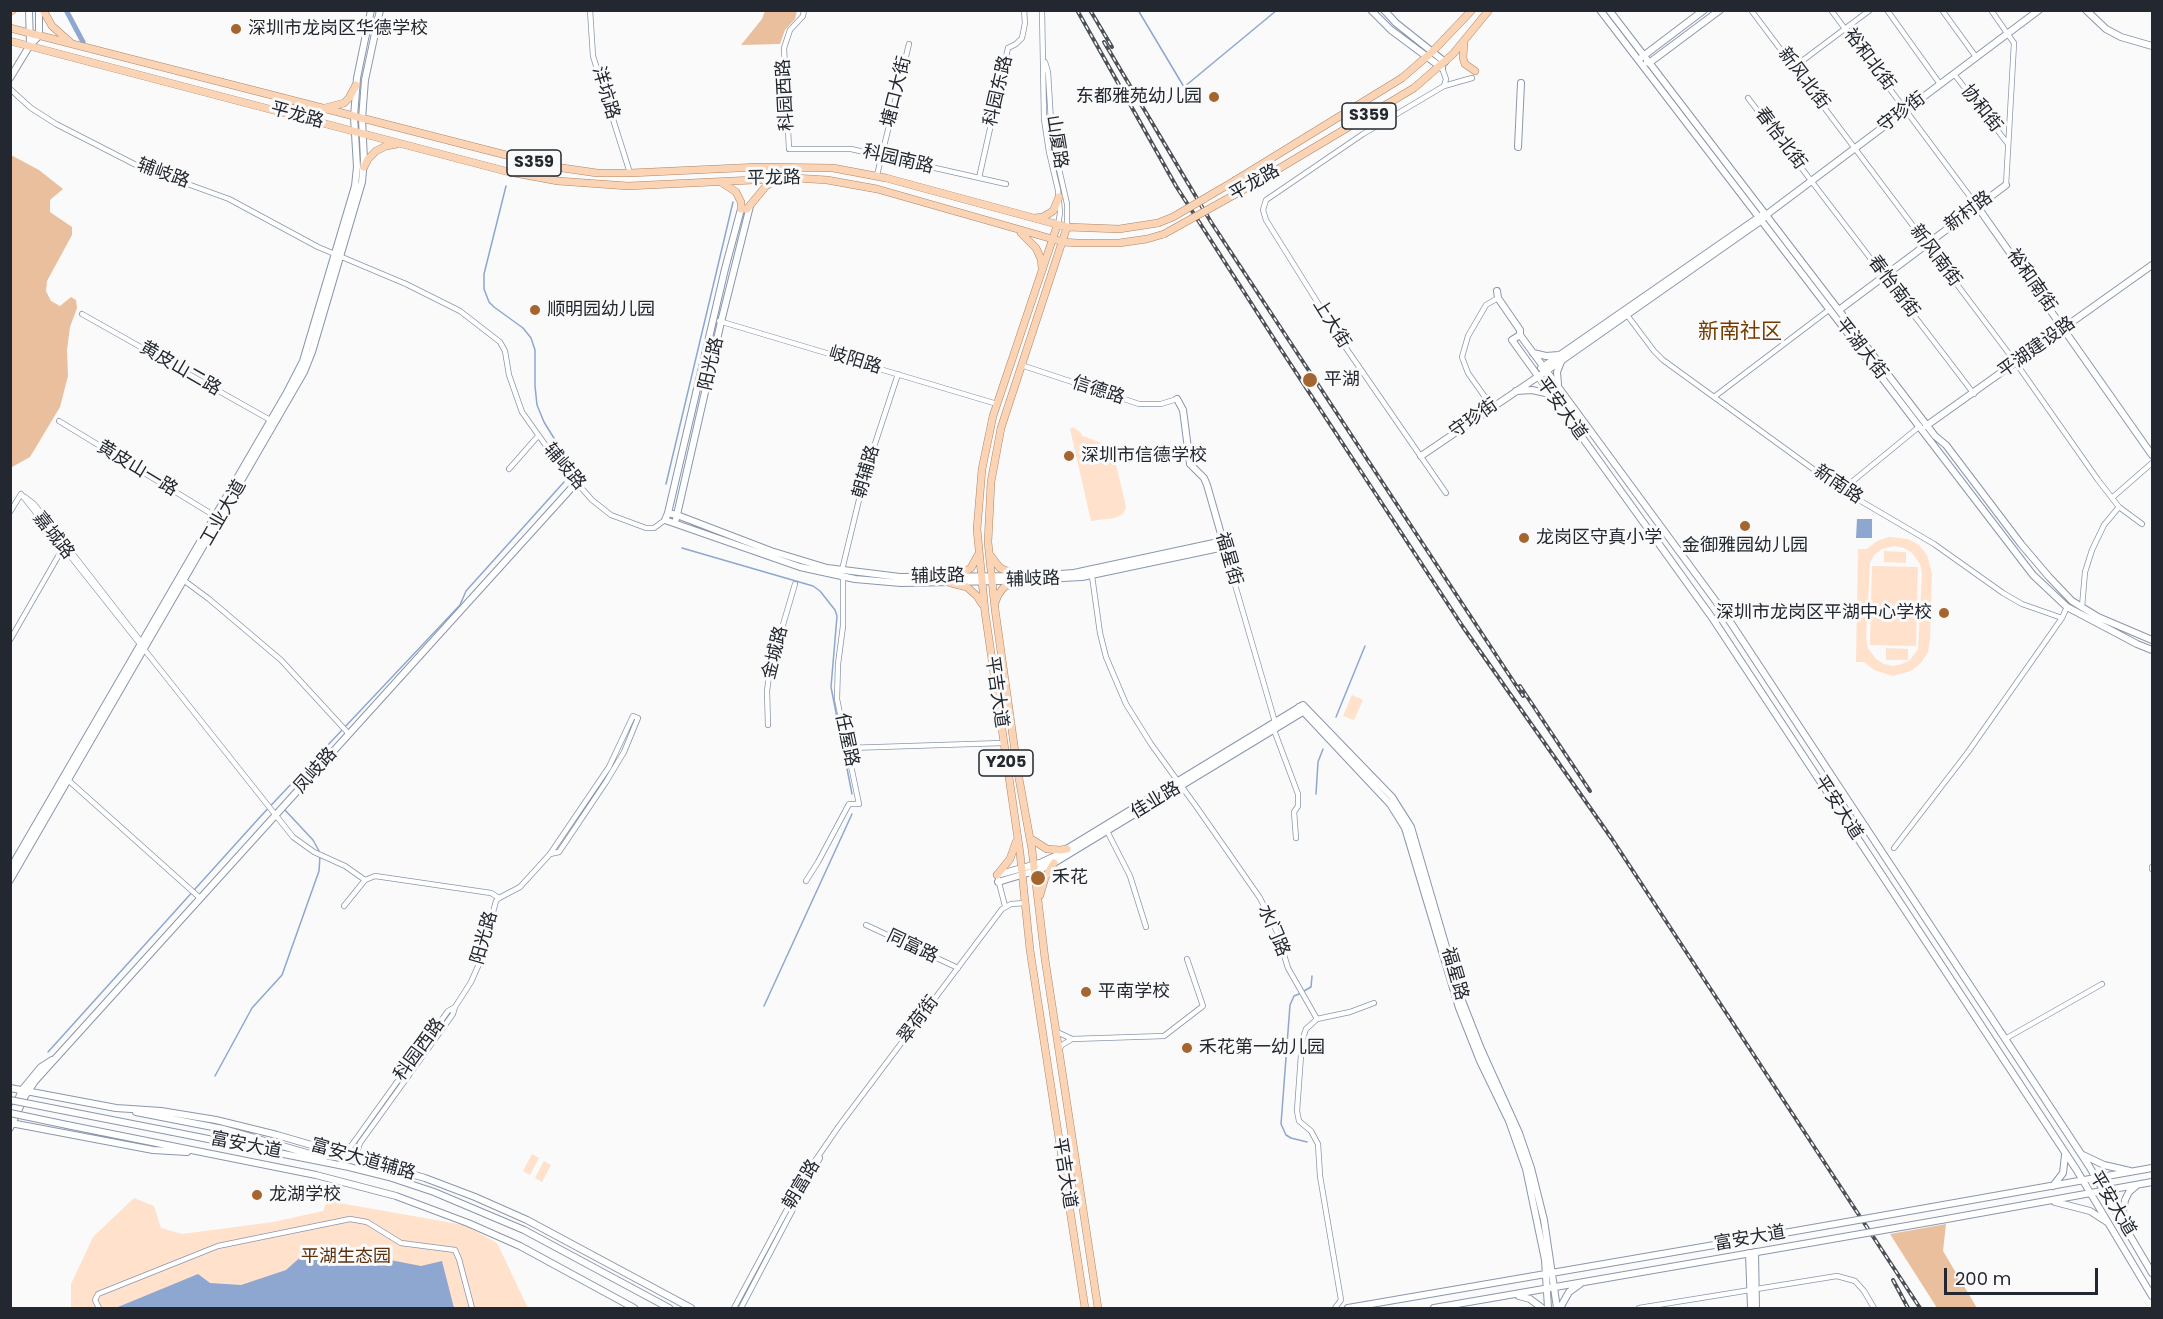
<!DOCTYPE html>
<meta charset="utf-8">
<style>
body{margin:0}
#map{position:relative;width:2163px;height:1319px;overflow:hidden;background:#fafafa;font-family:Poppins,sans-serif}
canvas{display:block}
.frame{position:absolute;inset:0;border:12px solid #222730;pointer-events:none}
.scale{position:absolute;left:1944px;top:1268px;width:154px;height:27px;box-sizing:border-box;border:3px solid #222730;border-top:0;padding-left:8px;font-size:18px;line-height:21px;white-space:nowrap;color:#222730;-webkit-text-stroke:4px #fafafa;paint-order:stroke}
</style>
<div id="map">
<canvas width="2163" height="1319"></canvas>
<div class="frame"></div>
<div class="scale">200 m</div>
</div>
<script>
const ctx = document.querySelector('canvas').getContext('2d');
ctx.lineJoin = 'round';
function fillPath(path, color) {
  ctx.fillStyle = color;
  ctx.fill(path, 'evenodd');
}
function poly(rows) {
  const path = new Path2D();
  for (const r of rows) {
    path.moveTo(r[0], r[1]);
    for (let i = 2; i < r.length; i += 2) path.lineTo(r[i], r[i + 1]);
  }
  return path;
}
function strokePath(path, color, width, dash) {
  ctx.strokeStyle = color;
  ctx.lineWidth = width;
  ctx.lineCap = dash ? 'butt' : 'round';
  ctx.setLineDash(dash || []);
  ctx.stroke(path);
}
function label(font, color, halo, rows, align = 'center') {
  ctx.font = font + ' Poppins,"Noto Sans SC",sans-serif';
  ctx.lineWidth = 6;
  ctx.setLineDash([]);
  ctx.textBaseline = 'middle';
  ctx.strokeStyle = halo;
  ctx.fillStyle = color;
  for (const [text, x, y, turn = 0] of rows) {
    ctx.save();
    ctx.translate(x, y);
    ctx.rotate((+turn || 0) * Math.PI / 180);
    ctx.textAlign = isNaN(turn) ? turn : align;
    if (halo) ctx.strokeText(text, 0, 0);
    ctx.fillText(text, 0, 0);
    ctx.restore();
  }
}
const green = poly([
 [1073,427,1079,431,1083,436,1112,447,1126,507,1123,514,1114,518,1091,521,1070,429],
 [1889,537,1908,539,1919,545,1927,555,1932,573,1930,640,1928,652,1921,663,1911,671,1893,676,1874,670,1864,662,1856,662,1858,549,1867,549,1877,541],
 [1895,546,1904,548,1912,553,1920,564,1922,573,1918,649,1910,660,1902,664,1893,666,1884,664,1876,659,1868,648,1866,638,1870,563,1874,555,1882,549],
 [1884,551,1906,552,1906,563,1884,562],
 [1872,566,1918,567,1916,646,1870,645],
 [1886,648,1908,649,1908,660,1886,660],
 [1352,695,1363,700,1354,720,1343,716],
 [532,1154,539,1158,530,1175,523,1171],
 [544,1161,551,1165,542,1182,535,1178],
 [134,1198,154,1206,161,1228,182,1234,273,1222,323,1211,328,1199,345,1204,464,1225,497,1243,528,1308,71,1308,71,1284,93,1237]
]);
const forest = poly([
 [765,11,797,11,795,19,785,30,780,44,741,45,762,19],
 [11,155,39,170,63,189,50,200,50,212,72,227,72,235,47,281,46,291,51,301,60,306,71,297,76,300,77,308,70,327,67,350,68,376,60,407,30,457,12,467,10,467],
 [1946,1224,1943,1251,1977,1308,1937,1308,1890,1234]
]);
const water = poly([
 [1857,519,1872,519,1872,538,1856,538],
 [323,1247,421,1266,442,1261,454,1308,118,1308,118,1307,198,1274,210,1283,241,1285,286,1270,304,1254]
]);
const stream = poly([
 [1138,10,1184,87,1277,10],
 [506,186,484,274,484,289,489,302,494,307,523,328,531,338,535,350,535,386,537,405,544,422,565,456],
 [666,484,733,202],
 [682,548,813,586,820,591,835,610,837,616,831,687,852,794],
 [1336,717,1365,646],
 [1316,794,1318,762,1323,749],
 [284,809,313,840,319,851],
 [1304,991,1311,987,1312,976],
 [1299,994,1294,996,1290,1005,1281,1124,1286,1135,1291,1138,1307,1142],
 [764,1006,852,814],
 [48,1052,260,817,460,605,466,591,564,482],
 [215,1076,252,1008,282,975,319,871,320,856]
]);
const canal = poly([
 [66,10,83,42]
]);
const street = poly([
 [590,10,593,56,630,173],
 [804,10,803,16,790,30,784,48,789,149,851,149,1006,184],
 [1042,10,1044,119,1049,152,1058,190,1060,213,1058,225],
 [1751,10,2016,363,2098,480,2119,507,2104,525,2092,550,2085,572,2082,607],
 [1831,10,1977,206],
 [1887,10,1940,84],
 [1942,10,1976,57],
 [1991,10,2014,43,2006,185],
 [1045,62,1048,72,1052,138,1067,204,1067,227],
 [1794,67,1870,10],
 [1442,68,1446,79,1444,86],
 [1954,74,2008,144],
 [10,89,31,108,56,124,138,166,229,199,318,247,406,284,460,311,500,342,505,351,509,375,522,412,554,457,592,500,611,515,646,528,654,528,665,520],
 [1748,98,1974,394],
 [877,175,909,44],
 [979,178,1008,48,1016,44,1022,38,1025,23,1024,10],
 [82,314,272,421],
 [1627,315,1654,351,1663,360,1842,490,1934,544,2003,593,2022,604,2062,618,2067,607],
 [719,321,997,404],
 [1021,365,1139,404,1161,404,1177,399],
 [1714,397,1830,309],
 [1492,407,1468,373,1462,357,1468,336,1486,305,1498,298],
 [59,421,215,516],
 [509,469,538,436],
 [1842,490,1920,426],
 [1446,493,1346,348,1266,220,1263,210,1266,200,1363,134,1444,86,1472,78],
 [21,494,293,837,314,852,345,866,365,880,375,876,382,877,491,893,499,898],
 [25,497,34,504,142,643],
 [2113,497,2152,463],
 [2119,507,2142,524],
 [10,512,21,494],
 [1224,547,1275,722],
 [842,570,866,471,898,374],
 [1092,576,1100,633,1106,657,1126,704,1151,744,1198,809,1260,898,1277,932,1288,968,1317,1019,1306,1029,1302,1041,1297,1111,1299,1121,1311,1131,1318,1144,1320,1176,1341,1300,1335,1308],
 [182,579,209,599,281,660,349,734],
 [10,640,64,546],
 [768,725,767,691,770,669,795,584],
 [1274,730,1298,794,1298,806,1294,812,1296,838],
 [848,748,1003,743],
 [68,780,200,898],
 [1107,831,1130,876,1146,927],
 [1894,848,1968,752,2062,618],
 [2152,869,2152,867],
 [998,879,1005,906],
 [806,881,818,862,849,804,859,804,837,699,838,664,843,626,843,576],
 [344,906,365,880],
 [866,925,958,968],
 [1317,1019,1350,1012,1374,1003],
 [1057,1032,1072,1039,1164,1036,1203,1006,1187,959],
 [2005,1039,2102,984],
 [1059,1050,1062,1045,1072,1039],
 [338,1153,351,1146,448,1011,455,1007],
 [361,1159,357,1152,360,1143,453,1014,455,1007,471,982,479,964,496,901,499,898,520,887,550,854,609,767,633,716,638,718,624,752,606,782,559,852,550,854],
 [99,1308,95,1300,98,1294,218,1246,350,1219,367,1222,401,1243,455,1250,459,1259,472,1308],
 [734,1308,806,1174,839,1126,1002,909,1011,904,1025,903],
 [741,1308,820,1158],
 [1639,1308,1837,1276,1855,1281,1864,1291,1874,1308]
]);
const secondary = poly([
 [29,10,30,45],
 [1371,10,1391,30,1442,68],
 [1384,10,1396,23,1445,62],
 [1600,10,2033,575,2067,607,2137,644,2152,650],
 [1609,10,1935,436,1946,445,2021,544,2049,577,2072,601,2098,617,2152,640],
 [2086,10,2106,29,2121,37,2152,46],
 [1642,57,1704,10],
 [1647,62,1649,63,1720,10],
 [10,78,30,45,39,36,39,10],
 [1518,147,1521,83],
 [1977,206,2152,455],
 [1497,291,1498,298,1520,330,1520,335,1723,611,2089,1166,2152,1273],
 [1839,310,2006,185],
 [1520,335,1512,340,1713,619,2076,1169,2152,1296],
 [1533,353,1546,356,1559,355],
 [1541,368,1762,215],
 [1558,384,1557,372,1561,362],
 [1516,391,1532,390,1550,394],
 [1177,399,1183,410,1190,464,1204,478,1207,485,1223,541,1224,547,1082,577,1003,581,901,583,855,579,800,567,665,520,668,513,677,515,771,551,827,568,900,577,1032,576,1074,573,1223,541],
 [1926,426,2152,265],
 [1421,456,1561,361,1762,220,1766,215,2039,10],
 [668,513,725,269,741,209],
 [676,519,721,322,750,206],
 [1299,707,1390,804,1405,828,1459,1008,1480,1061,1509,1121,1526,1169,1545,1260,1548,1308],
 [10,869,286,394,303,361,355,186,357,167,354,117,357,78,371,10],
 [997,875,1040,863,1055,856,1303,705,1392,797,1411,827,1461,998,1481,1049,1519,1133,1531,1168,1544,1220,1557,1308],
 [10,880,304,372,312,352,362,182,364,160,362,119,365,80,380,10],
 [998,882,1041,869,1054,863,1306,710],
 [10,1088,116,1108,161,1111,216,1120,277,1135,425,1178,475,1197,527,1220,691,1308],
 [136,1112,223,1129,324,1158],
 [10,1122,11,1117,22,1090,41,1067,52,1060],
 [11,1123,153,1150,187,1152],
 [67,1125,316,1175,396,1196,468,1223,520,1246,634,1308],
 [10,1128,25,1096,35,1081,576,483],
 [173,1132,349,1167,389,1177,434,1192,524,1230,669,1308],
 [2083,1155,2104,1165,2130,1171],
 [2053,1186,2063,1173,2065,1155],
 [2055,1202,2090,1211,2107,1222],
 [1932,1207,2152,1168],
 [1941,1220,2152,1182],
 [2124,1222,2123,1211,2125,1200,2129,1192,2136,1186],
 [1755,1252,1756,1308],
 [1749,1253,1751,1308],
 [1519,1296,1530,1299,1542,1308],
 [1348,1308,1784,1233],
 [1434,1308,1786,1247],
 [1560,1308,1569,1292,1580,1284]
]);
const primary = poly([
 [43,10,52,26,70,42],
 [10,12,13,10],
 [10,28,549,166,597,173,630,173,759,167,833,168,886,178,1067,227,1119,229,1158,223],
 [10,41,509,172,558,181,628,186,795,178,827,180,877,189,1063,242,1077,243,1119,243,1147,239,1164,234],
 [1464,43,1463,58,1465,64,1475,71],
 [325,108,344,103,349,98,356,85],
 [364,167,368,159,376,151,386,146,397,144],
 [1236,180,1402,78,1432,52,1472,10],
 [721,182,736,192,741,202,741,209,747,209,766,186,777,180],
 [1243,190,1414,88,1453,54,1489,10],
 [1034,218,1043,217,1053,211,1059,197],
 [1057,226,993,416,982,469,977,529,985,612,1020,853,1030,950,1085,1308],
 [1067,227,1001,428,991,482,988,542,995,609,1018,773,1032,850,1045,959,1098,1308],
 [1021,233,1036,248,1041,259,1042,268],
 [990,555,1000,568,1018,576],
 [955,577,971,568,978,555],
 [951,583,967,587,977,596,982,604],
 [995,603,998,595,1004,587,1018,581],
 [1031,839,1047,849,1060,850,1067,849],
 [997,875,1010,859,1016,842],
 [1040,895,1045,878,1054,863]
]);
const rail = poly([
 [1077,10,1176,186,1278,345,1463,627,1612,839,1920,1308],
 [1090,10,1112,47],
 [1104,42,1211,222,1523,696],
 [1520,686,1590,791],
 [1893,1280,1908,1308]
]);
const secondaryBridge = poly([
 [10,1100,173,1132],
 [10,1113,67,1125],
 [1784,1233,1932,1207],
 [1786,1247,1941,1220]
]);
const primaryBridge = poly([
 [1158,223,1173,217,1236,180],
 [1164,234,1243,190]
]);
const markers = [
 [236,29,6,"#a5652e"],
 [1214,97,6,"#a5652e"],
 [535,310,6,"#a5652e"],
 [1310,380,8,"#a5652e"],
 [1069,456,6,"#a5652e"],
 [1745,526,6,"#a5652e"],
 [1524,538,6,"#a5652e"],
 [1944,613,6,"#a5652e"],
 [1038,878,8,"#a5652e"],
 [1086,992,6,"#a5652e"],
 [1187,1048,6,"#a5652e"],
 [257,1195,6,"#a5652e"]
];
const shields = [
 [1369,116,54],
 [534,163,54],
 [1006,763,54]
];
const shieldNames = [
 ["S359",1369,116],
 ["S359",534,163],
 ["Y205",1006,763]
];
const poiNames = [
 ["深圳市龙岗区华德学校",248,29],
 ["东都雅苑幼儿园",1202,97,"right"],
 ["顺明园幼儿园",547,310],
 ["平湖",1324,380],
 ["深圳市信德学校",1081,456],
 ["龙岗区守真小学",1536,538],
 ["金御雅园幼儿园",1745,546,"center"],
 ["深圳市龙岗区平湖中心学校",1932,613,"right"],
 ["禾花",1052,878],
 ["平南学校",1098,992],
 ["禾花第一幼儿园",1199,1048],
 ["龙湖学校",269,1195]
];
const streetNames = [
 ["裕和北街",1869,60,53],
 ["新风北街",1803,79,53],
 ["科园东路",999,91,-77],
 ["塘口大街",897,92,-76],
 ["洋坑路",605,93,73],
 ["科园西路",786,95,-93],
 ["协和街",1981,109,52],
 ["守珍街",1902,113,-37],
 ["平龙路",297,116,15],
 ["春怡北街",1780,139,53],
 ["山厦路",1056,142,81],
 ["科园南路",898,160,13],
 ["辅岐路",163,174,20],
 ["平龙路",774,179,-1],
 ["平龙路",1255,183,-30],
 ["新村路",1969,212,-37],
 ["新风南街",1935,256,53],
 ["裕和南街",2031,281,55],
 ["春怡南街",1893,287,53],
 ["上大街",1331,324,58],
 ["平湖建设路",2037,348,-36],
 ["平湖大街",1861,349,52],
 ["岐阳路",855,361,17],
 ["阳光路",712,364,-77],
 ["黄皮山二路",180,369,30],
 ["信德路",1098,391,18],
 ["平安大道",1561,409,54],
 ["守珍街",1474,419,-35],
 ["辅岐路",564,467,50],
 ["黄皮山一路",137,469,31],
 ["朝辅路",867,472,-74],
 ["新南路",1838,485,34],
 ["工业大道",224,513,-60],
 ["嘉城路",53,536,52],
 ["福星街",1228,559,74],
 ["辅歧路",938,577,-1],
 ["辅岐路",1033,580,-2],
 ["金城路",776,653,-76],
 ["平吉大道",996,692,82],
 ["任屋路",846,740,78],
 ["凤岐路",316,771,-48],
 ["佳业路",1156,801,-31],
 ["平安大道",1838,808,57],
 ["水门路",1273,931,67],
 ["阳光路",485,938,-74],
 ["同富路",912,947,25],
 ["福星路",1454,974,74],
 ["翠荷街",919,1020,-53],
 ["科园西路",420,1050,-54],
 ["富安大道",246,1146,11],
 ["富安大道辅路",363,1160,16],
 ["平吉大道",1064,1173,81],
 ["朝富路",802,1185,-59],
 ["平安大道",2112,1204,59],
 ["富安大道",1750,1239,-10]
];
const parkNames = [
 ["平湖生态园",346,1257]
];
const quarterNames = [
 ["新南社区",1740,333]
];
fillPath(green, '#ffe1cc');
fillPath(forest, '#eabf9e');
fillPath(water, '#8ea7d0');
strokePath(stream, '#8ea7d0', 1.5);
strokePath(canal, '#8ea7d0', 5);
strokePath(street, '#8a97ad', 6);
strokePath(secondary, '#8a97ad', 8);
strokePath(primary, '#ae8566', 8);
strokePath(street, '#fff', 4.5);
strokePath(secondary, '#fff', 6);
strokePath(primary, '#fbd4b5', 7);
strokePath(rail, '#4c5057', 4);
strokePath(rail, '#fafafa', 1.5, [4.5]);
strokePath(secondaryBridge, '#8a97ad', 8, []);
strokePath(primaryBridge, '#ae8566', 8, []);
strokePath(secondaryBridge, '#fff', 6);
strokePath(primaryBridge, '#fbd4b5', 7);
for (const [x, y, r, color] of markers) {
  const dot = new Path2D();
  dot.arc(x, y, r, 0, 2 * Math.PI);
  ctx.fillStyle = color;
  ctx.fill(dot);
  strokePath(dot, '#fafafa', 2);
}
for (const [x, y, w] of shields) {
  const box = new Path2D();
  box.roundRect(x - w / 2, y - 13, w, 26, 4.5);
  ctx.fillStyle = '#fafafa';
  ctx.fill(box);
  strokePath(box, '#222730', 1.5);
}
label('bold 16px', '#222730', null, shieldNames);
label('18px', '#222730', '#fafafa', poiNames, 'left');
label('18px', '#222730', '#fafafa', streetNames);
label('18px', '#5b320d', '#fafafa', parkNames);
label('21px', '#733b00', '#fafafa', quarterNames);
</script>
